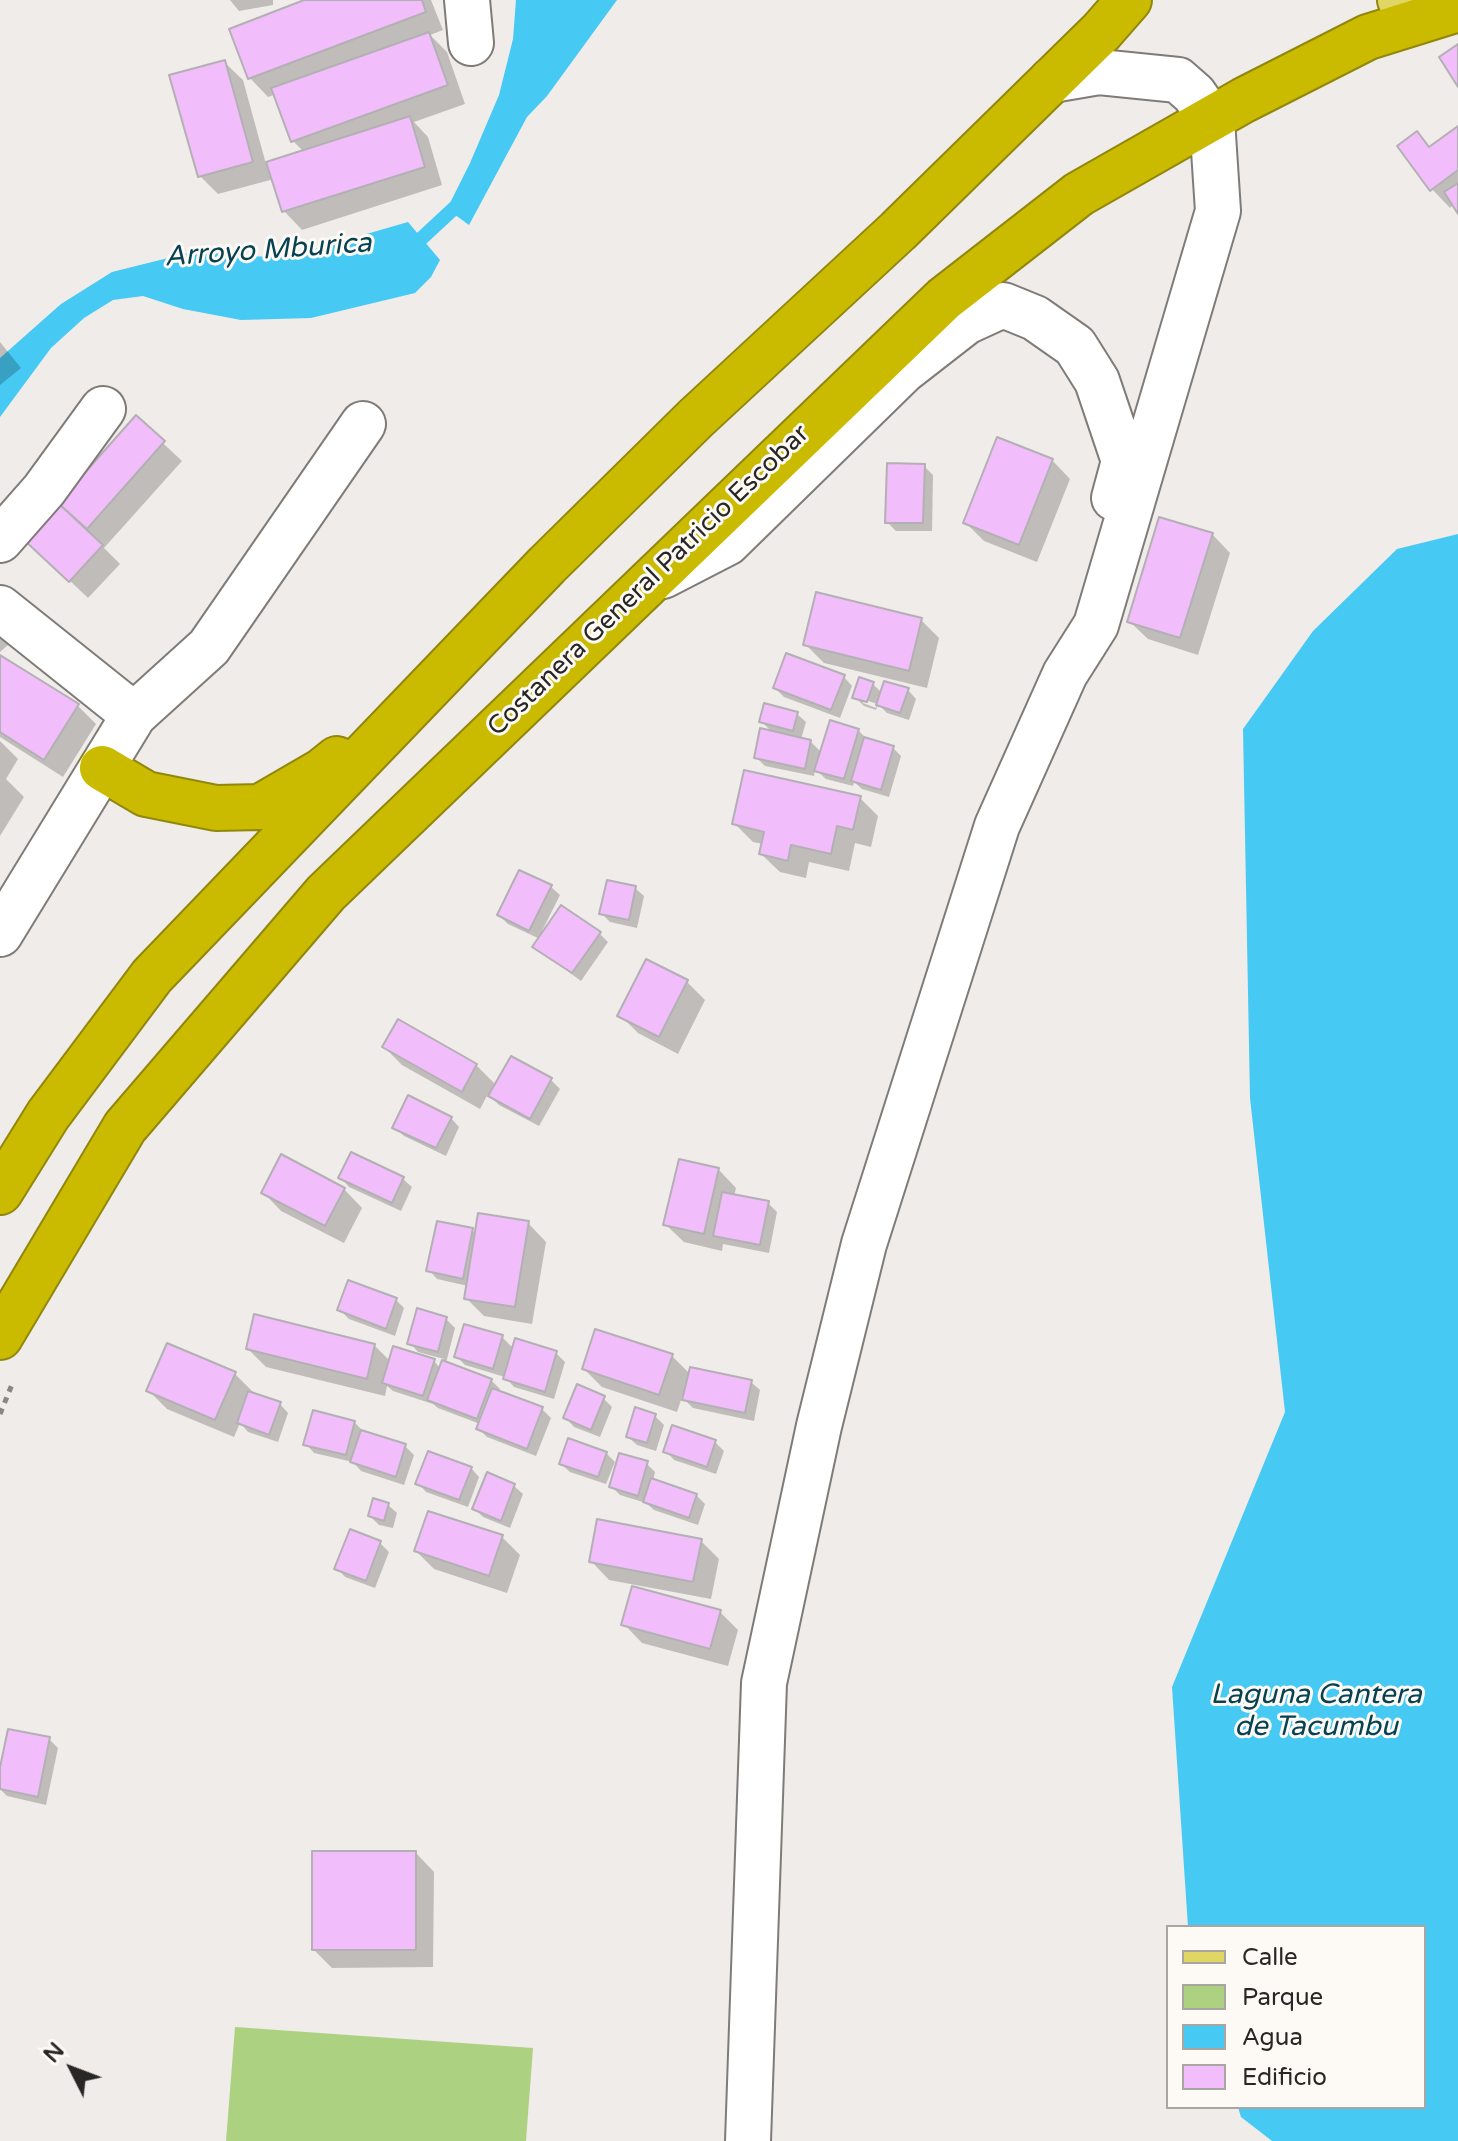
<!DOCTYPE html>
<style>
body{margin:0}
#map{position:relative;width:1458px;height:2141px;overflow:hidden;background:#f0ece9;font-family:"Varela Round",sans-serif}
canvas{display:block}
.legend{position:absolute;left:1166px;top:1925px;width:260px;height:184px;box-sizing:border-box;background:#fdfaf6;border:2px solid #a8a6a3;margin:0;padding:10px 14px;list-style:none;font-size:24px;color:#282726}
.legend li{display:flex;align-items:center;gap:16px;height:40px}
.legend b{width:40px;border:2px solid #a8a6a3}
.north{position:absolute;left:32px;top:2029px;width:80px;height:80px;-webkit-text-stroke:6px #fdfaf6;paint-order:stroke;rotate:312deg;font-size:22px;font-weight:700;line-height:32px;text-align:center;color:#282726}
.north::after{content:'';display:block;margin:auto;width:28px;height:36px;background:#282726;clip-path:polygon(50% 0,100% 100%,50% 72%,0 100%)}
</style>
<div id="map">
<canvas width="1458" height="2141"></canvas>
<ul class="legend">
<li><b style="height:10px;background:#e0d666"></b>Calle</li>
<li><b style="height:22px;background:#acd281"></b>Parque</li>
<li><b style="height:22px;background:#46c9f3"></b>Agua</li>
<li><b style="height:22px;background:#f1bdfa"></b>Edificio</li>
</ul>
<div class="north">N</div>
</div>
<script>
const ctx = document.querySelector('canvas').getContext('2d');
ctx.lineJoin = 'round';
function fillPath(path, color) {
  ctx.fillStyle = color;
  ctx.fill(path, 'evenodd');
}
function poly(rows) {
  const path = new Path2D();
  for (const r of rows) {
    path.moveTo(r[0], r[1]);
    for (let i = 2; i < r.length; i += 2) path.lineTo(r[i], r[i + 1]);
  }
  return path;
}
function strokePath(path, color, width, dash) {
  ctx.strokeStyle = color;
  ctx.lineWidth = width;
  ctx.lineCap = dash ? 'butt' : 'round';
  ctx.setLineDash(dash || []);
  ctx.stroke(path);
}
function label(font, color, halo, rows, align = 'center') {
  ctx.font = font + ' "Varela Round",sans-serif';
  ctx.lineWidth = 6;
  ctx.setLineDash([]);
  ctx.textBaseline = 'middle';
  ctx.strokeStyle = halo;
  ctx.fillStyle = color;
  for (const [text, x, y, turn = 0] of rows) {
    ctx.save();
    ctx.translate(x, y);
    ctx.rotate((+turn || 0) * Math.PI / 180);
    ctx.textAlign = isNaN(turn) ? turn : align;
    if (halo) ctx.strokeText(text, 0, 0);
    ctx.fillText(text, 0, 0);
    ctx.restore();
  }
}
const green = poly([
 [235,2027,533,2048,526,2141,226,2141]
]);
const water = poly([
 [516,0,617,0,547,96,527,117,469,225,447,209,470,163,499,95,513,39],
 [408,222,440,260,431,277,415,293,311,318,241,320,183,309,143,296,113,300,84,318,51,348,0,417,0,358,61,304,112,272,196,251,240,256,287,257],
 [1458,534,1458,2141,1272,2141,1241,2117,1238,2107,1424,2107,1424,1927,1188,1927,1172,1687,1285,1412,1250,1098,1243,729,1313,631,1397,549]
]);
const shadow = poly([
 [230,0,273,0,273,5,239,11],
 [310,0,431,0,443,30,430,35,447,52,465,104,414,122,428,137,442,185,302,230,284,211,274,179,218,194,200,176,224,62,243,80,266,164,304,152,293,141,276,94,268,97,250,78,232,30],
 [1458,128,1458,211,1454,204,1450,208,1432,189,1417,134,1431,148],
 [0,342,21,368,0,385],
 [136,418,182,461,104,548,120,564,88,598,26,539],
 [1052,460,1070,479,1037,562,984,541,965,522],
 [924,466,933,475,932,531,896,531,887,522],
 [1212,534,1230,553,1198,655,1148,639,1129,621],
 [921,620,939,638,927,688,824,663,805,644],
 [0,623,16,638,0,652],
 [0,657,78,706,96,724,63,777,0,737],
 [844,677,852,686,840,718,784,697,775,688],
 [873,684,882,693,908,690,916,699,909,720,887,713,878,704,876,710,864,706,855,697],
 [863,699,877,704,876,708,863,703],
 [797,714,806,722,801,739,810,741,822,753,858,730,868,740,893,748,901,756,889,797,862,789,854,782,853,786,826,779,815,769,814,776,765,766,756,757,773,733,761,721],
 [0,741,18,759,6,779,24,797,0,836],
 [860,798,878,816,871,847,855,843,849,871,809,862,806,878,780,872,761,854,763,844,753,842,734,823],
 [551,887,560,895,542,931,599,933,608,942,581,981,535,947,540,939,508,924,499,915],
 [635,888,644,896,637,928,610,922,602,914],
 [687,982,705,1000,678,1054,638,1033,620,1015],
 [384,1047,476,1065,496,1085,551,1080,560,1089,539,1126,499,1105,488,1094,480,1109,402,1065],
 [451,1118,459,1127,446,1156,404,1136,395,1128],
 [718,1169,736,1188,734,1196,768,1203,777,1212,769,1253,723,1244,722,1251,684,1242,665,1224],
 [341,1178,403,1179,412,1187,401,1211,349,1187],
 [344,1189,362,1208,344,1243,281,1211,263,1192],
 [528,1223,546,1242,532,1324,484,1316,466,1298,468,1286,437,1279,429,1270,472,1230,477,1235],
 [396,1300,404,1308,395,1336,349,1319,340,1310],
 [446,1319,455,1328,446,1363,491,1380,500,1389,499,1392,542,1409,551,1418,536,1456,487,1437,478,1428,480,1424,438,1408,433,1404,393,1391,387,1386,385,1396,266,1367,248,1349,374,1345,390,1361,434,1361,441,1369,444,1359,418,1352,410,1343],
 [502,1337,514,1349,556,1353,565,1362,554,1399,514,1387,505,1377,465,1365,456,1356],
 [672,1356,690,1374,751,1382,760,1390,754,1421,693,1408,682,1397,677,1412,602,1387,584,1369],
 [234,1373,253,1392,252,1394,280,1404,288,1413,278,1442,248,1432,240,1423,234,1437,167,1409,149,1391],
 [603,1398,612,1407,600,1437,574,1427,566,1418],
 [655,1416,664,1425,656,1451,637,1445,628,1437],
 [354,1422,363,1431,405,1446,414,1455,404,1485,361,1471,353,1462,314,1453,306,1444],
 [715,1442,724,1451,716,1474,674,1460,666,1451],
 [606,1453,615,1462,606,1484,570,1472,561,1464],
 [646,1463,655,1472,653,1481,696,1495,705,1504,698,1525,654,1510,646,1503,620,1495,611,1486],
 [471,1468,479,1477,468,1507,426,1492,418,1483],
 [514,1486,523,1494,510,1528,483,1517,474,1508],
 [388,1505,397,1513,393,1528,379,1525,370,1516],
 [502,1537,520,1555,507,1593,434,1569,416,1551],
 [701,1541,719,1559,711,1599,609,1580,591,1561],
 [380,1543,389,1552,375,1588,345,1577,337,1568],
 [720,1612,738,1630,728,1666,642,1643,624,1624],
 [49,1739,58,1748,46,1805,7,1796,0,1789,0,1777],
 [416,1853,434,1872,433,1967,332,1968,314,1950]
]);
const stream = poly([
 [409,250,464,199]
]);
const building = poly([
 [304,0,422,0,426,12,248,79,229,29,304,0],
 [429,32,448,85,291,142,271,88,429,32],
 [1458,44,1458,87,1439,57,1458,44],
 [225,60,253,162,198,177,169,75,225,60],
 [410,116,425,167,282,212,266,162,410,116],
 [1458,126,1458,170,1430,191,1397,146,1417,131,1429,147,1458,126],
 [1458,183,1458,214,1444,192,1458,183],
 [136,415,165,441,87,529,58,503,136,415],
 [997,437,1053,459,1019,545,963,523,997,437],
 [887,463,925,464,923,523,885,523,887,463],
 [58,503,103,545,69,582,23,539,58,503],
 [1159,517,1213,533,1180,638,1127,622,1159,517],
 [816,592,922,618,909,671,803,645,816,592],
 [786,653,845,675,831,710,773,688,786,653],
 [0,655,79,704,44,760,0,732,0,655],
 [859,677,874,682,867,702,852,698,859,677],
 [884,681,909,688,900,713,876,705,884,681],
 [764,703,798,712,793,731,759,722,764,703],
 [830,720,859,729,844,779,814,771,830,720],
 [760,728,811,740,805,769,754,758,760,728],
 [864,737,894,746,881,790,851,781,864,737],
 [744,770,861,796,853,830,837,826,831,854,791,845,788,861,759,854,764,832,732,824,744,770],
 [519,870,552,885,529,931,497,915,519,870],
 [607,880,636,886,629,920,599,914,607,880],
 [561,905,601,932,572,973,532,947,561,905],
 [646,959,688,980,659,1037,617,1016,646,959],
 [398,1019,477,1064,462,1092,382,1047,398,1019],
 [511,1056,552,1078,530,1119,488,1096,511,1056],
 [408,1095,452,1117,436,1148,392,1128,408,1095],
 [351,1152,404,1177,392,1203,338,1178,351,1152],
 [281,1154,345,1188,325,1226,261,1193,281,1154],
 [679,1159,719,1168,704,1234,663,1225,679,1159],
 [722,1192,769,1201,760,1245,713,1236,722,1192],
 [478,1213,529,1221,515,1307,464,1299,478,1213],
 [437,1221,473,1228,463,1279,426,1271,437,1221],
 [348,1280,397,1298,386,1329,337,1310,348,1280],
 [417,1308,447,1317,438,1352,407,1344,417,1308],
 [254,1314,375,1344,367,1379,246,1349,254,1314],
 [464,1324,503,1335,493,1369,454,1357,464,1324],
 [595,1329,673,1354,659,1395,582,1369,595,1329],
 [515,1338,557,1351,545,1392,503,1379,515,1338],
 [167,1343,236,1372,215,1420,146,1391,167,1343],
 [393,1346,435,1359,423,1396,382,1383,393,1346],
 [442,1360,492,1379,477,1419,427,1400,442,1360],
 [690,1367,752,1380,745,1413,682,1400,690,1367],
 [577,1384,605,1396,591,1430,563,1418,577,1384],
 [492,1388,543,1407,527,1449,476,1429,492,1388],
 [248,1391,281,1402,269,1435,237,1423,248,1391],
 [635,1407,656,1414,647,1443,626,1437,635,1407],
 [313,1410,355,1421,346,1455,303,1445,313,1410],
 [672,1425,716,1440,707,1467,663,1452,672,1425],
 [361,1430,406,1444,396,1477,350,1462,361,1430],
 [568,1438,607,1452,598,1477,559,1464,568,1438],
 [428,1451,472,1467,459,1500,415,1484,428,1451],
 [619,1453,648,1461,638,1496,609,1487,619,1453],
 [487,1472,515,1484,501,1521,472,1509,487,1472],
 [651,1478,697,1494,689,1518,643,1502,651,1478],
 [373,1498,389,1503,384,1521,368,1516,373,1498],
 [428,1511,503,1535,489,1576,414,1551,428,1511],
 [597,1519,702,1539,693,1582,589,1562,597,1519],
 [350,1529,381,1541,366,1581,334,1569,350,1529],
 [632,1586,721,1610,710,1649,621,1625,632,1586],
 [8,1729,50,1737,38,1797,0,1789,0,1767,8,1729],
 [312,1851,416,1851,416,1950,312,1950,312,1851]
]);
const path = poly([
 [0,1414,13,1382]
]);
const minor = poly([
 [467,0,471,43],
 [0,540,44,490,103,409],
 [663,576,727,543,903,371,966,322,1003,305,1035,318,1075,346,1097,381,1124,461,1114,498],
 [0,608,134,715],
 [0,934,134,715,209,647,363,424],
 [748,2141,764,1683,819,1426,864,1244,997,826,1065,674,1096,625,1218,211,1212,120,1194,94,1178,80,1099,72,1052,80]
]);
const major = poly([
 [1400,0,1412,3,1458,2]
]);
const highway = poly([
 [102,768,146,794,216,808,260,807,322,771,337,759],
 [0,1192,48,1115,152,976,547,565,696,418,898,231,1101,32,1129,0],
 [0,1337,125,1127,326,893,944,299,1079,194,1244,100,1368,37,1458,9]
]);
const streetNames = [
 ["Costanera General Patricio Escobar",649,581,-44]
];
const waterNames = [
 ["Arroyo Mburica",268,251,-4],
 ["Laguna Cantera",1316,1696],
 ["de Tacumbu",1316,1728]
];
fillPath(green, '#acd281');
fillPath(water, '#46c9f3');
fillPath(shadow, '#0003');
strokePath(stream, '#46c9f3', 14);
fillPath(building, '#f1bdfa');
strokePath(building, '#b3b0b4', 2);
strokePath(minor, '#7e7b78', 48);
strokePath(major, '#92870d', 48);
strokePath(highway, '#92870d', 48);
strokePath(path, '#898684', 5, [6, 6]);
strokePath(minor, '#fff', 44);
strokePath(major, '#e0d666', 44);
strokePath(highway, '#cbbb00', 44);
label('26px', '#282726', '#fdfaf6', streetNames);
label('italic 28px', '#074253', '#fdfaf6', waterNames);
</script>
